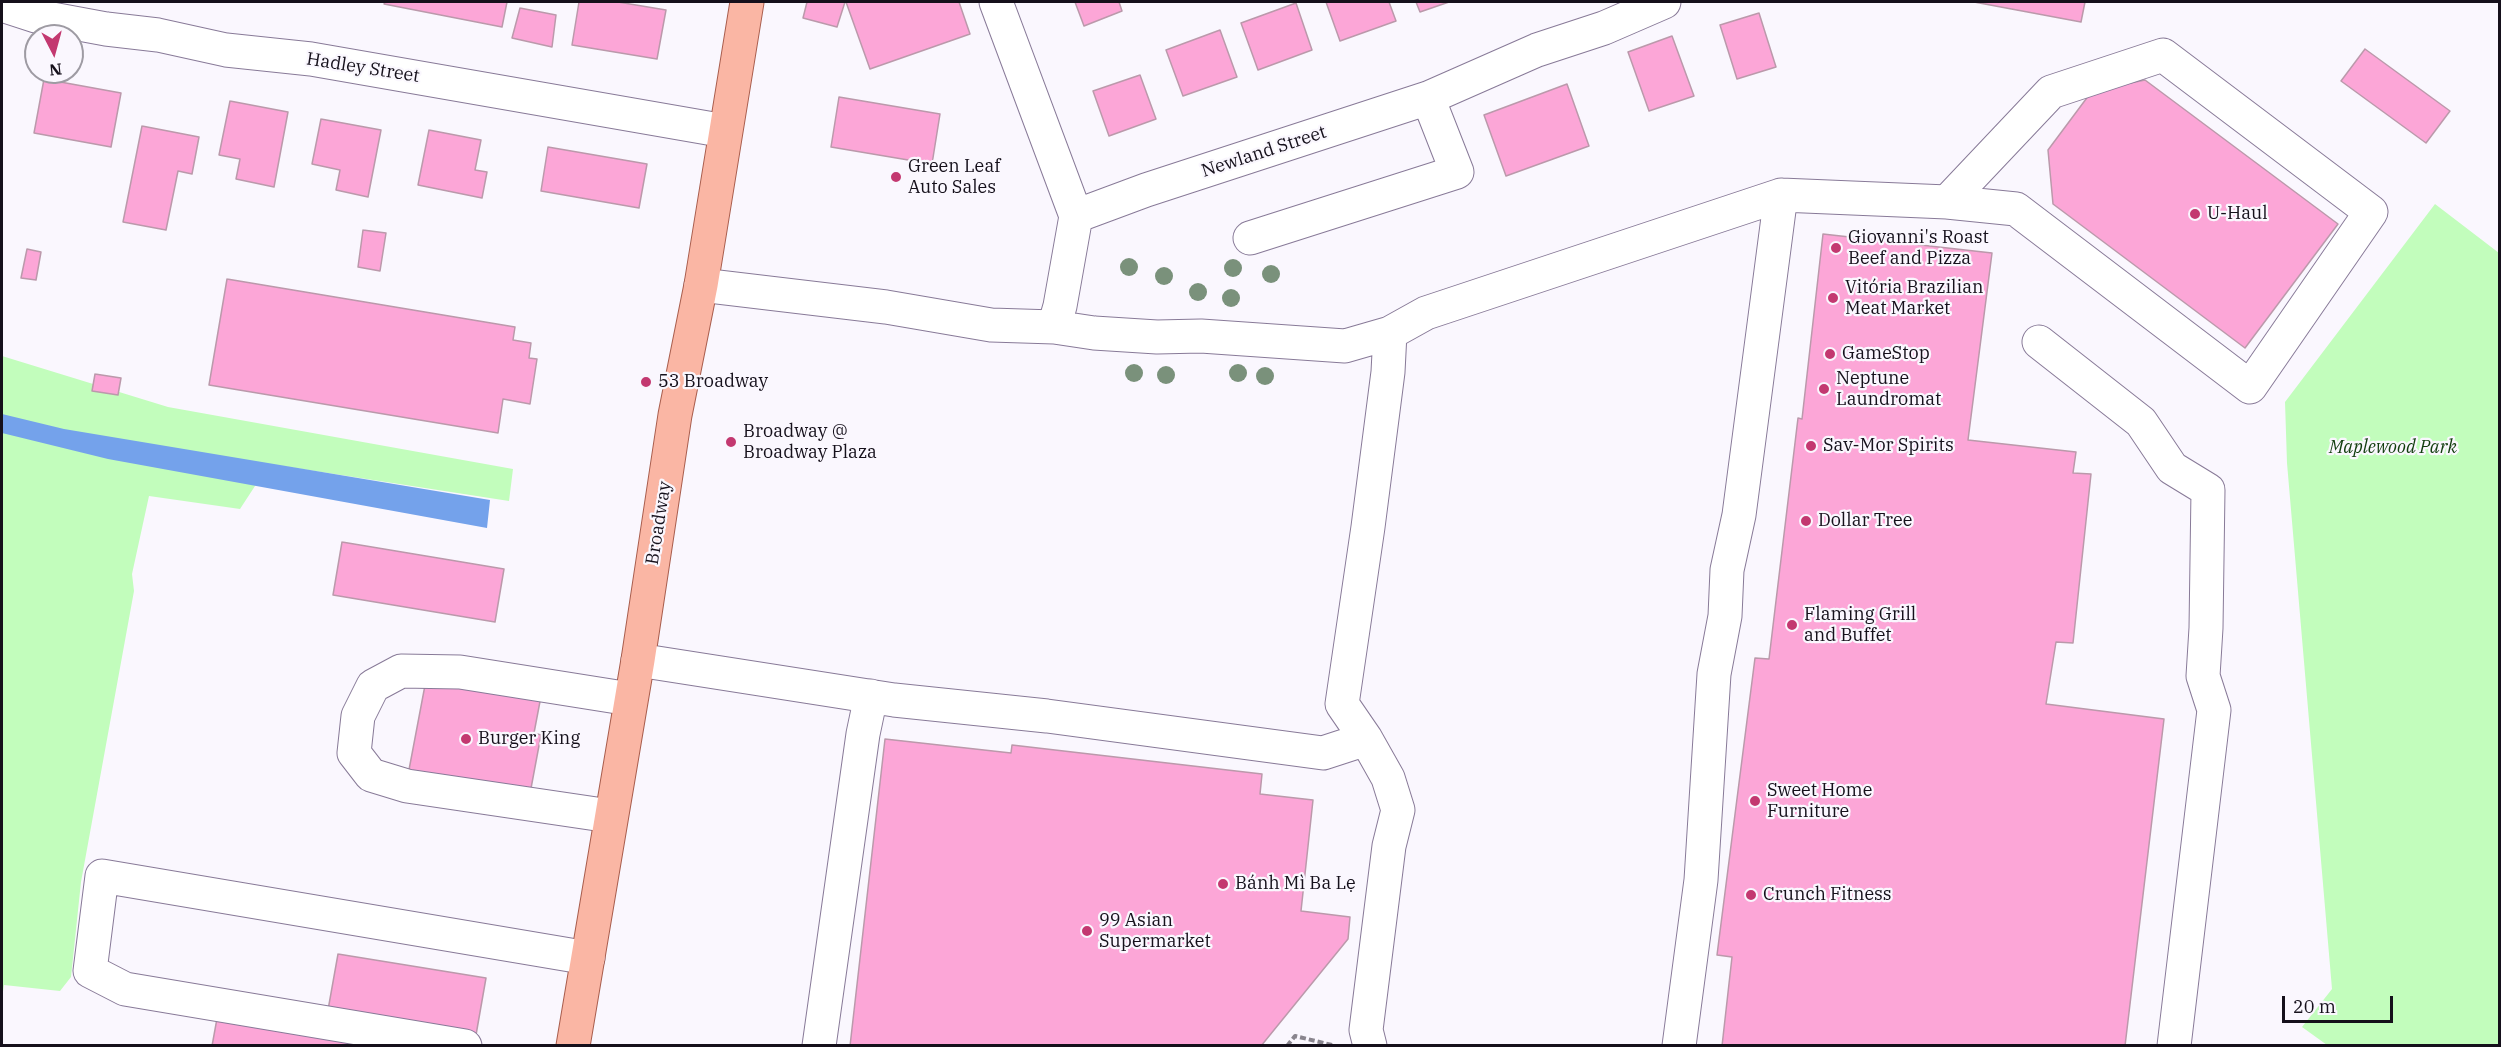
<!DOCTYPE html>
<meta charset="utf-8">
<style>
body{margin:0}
#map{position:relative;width:2501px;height:1047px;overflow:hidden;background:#faf7fe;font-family:"IBM Plex Serif",serif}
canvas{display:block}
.frame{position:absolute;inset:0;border:3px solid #15101b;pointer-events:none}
.north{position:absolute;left:24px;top:24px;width:60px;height:60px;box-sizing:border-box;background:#faf7fe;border:2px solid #9e9ba3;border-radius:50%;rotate:174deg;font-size:16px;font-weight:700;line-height:24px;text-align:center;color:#15101b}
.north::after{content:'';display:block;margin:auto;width:21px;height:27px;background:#c33870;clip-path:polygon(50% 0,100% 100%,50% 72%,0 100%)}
.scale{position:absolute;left:2282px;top:996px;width:111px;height:27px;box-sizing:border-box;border:3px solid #15101b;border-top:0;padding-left:8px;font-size:18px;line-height:21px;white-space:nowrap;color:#15101b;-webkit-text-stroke:4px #faf7fe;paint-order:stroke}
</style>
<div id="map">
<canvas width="2501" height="1047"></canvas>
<div class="frame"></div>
<div class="north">N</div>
<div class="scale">20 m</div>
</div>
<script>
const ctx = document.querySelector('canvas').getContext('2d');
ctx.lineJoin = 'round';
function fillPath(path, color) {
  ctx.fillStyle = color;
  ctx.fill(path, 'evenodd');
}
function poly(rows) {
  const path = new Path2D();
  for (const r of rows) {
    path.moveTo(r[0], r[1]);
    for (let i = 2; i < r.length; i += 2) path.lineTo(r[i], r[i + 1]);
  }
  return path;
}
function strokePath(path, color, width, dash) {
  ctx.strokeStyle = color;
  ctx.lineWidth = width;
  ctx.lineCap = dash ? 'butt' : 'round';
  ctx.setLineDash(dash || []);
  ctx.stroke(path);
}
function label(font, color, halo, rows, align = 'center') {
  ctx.font = font + ' "IBM Plex Serif",serif';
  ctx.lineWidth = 4.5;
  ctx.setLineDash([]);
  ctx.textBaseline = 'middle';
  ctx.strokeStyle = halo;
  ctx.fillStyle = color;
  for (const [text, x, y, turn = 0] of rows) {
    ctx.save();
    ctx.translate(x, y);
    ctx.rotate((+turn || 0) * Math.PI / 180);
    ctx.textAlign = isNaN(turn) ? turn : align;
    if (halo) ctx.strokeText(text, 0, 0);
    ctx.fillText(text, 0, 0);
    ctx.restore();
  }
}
const green = poly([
 [2435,204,2499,253,2499,1045,2327,1045,2302,1027,2332,989,2287,463,2285,402],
 [2,356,168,407,513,469,509,501,276,465,255,486,240,509,149,496,132,574,134,591,81,882,71,977,60,991,4,985,2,998]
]);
const water = poly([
 [2,414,64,429,490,500,487,528,108,459,2,433]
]);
const building = poly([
 [385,2,507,2,502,27,384,4,385,2],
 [579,2,618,2,666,10,657,59,572,45,579,2],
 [807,2,845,2,837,27,803,18,807,2],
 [846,2,959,2,970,34,870,69,846,2],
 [1075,2,1119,2,1122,11,1084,26,1075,2],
 [1326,2,1389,2,1396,21,1340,41,1326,2],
 [1416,2,1449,2,1420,12,1416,2],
 [1974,2,2085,2,2081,22,1974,2],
 [1296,3,1312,50,1258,70,1241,23,1296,3],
 [520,8,556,15,552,47,512,38,520,8],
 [1759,13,1776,67,1737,79,1720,25,1759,13],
 [1220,30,1237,77,1183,96,1166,50,1220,30],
 [1672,36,1694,96,1649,111,1628,52,1672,36],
 [2365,49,2450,111,2426,143,2341,81,2365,49],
 [1140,75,1156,119,1109,136,1093,91,1140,75],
 [44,79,121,93,111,147,34,133,44,79],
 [2145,80,2338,224,2245,348,2053,204,2048,150,2092,91,2145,80],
 [1567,84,1589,146,1506,176,1484,115,1567,84],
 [839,97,940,114,932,164,831,147,839,97],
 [230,101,288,112,274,187,236,179,240,159,219,155,230,101],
 [321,119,381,130,368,197,336,190,340,170,312,164,321,119],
 [142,126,199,137,192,174,178,171,166,230,123,222,142,126],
 [429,130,481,140,475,170,487,172,482,198,418,185,429,130],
 [548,147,647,164,639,208,541,191,548,147],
 [363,230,386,233,380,271,358,267,363,230],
 [1823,234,1992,253,1968,440,2076,452,2073,473,2091,474,2073,643,2056,642,2046,704,2164,719,2125,1046,1722,1046,1732,957,1717,955,1755,658,1769,659,1798,418,1802,419,1823,234],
 [27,249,41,252,36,280,21,278,27,249],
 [227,279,515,327,513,340,531,343,529,358,537,359,530,404,503,399,498,433,209,385,227,279],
 [95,374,121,378,118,395,92,391,95,374],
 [342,542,504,569,495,622,333,595,342,542],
 [426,680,542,691,534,733,541,735,529,799,408,775,426,680],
 [885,739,1011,753,1012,745,1262,774,1260,794,1313,800,1301,911,1350,917,1348,939,1261,1046,850,1046,885,739],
 [338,954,486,978,476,1035,328,1010,338,954],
 [218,1013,415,1046,212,1046,218,1013]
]);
const path = poly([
 [1287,1046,1295,1036,1332,1045]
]);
const minor = poly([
 [996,2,1076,216,1146,190,1428,98,1537,50,1604,28,1664,2],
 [2,5,36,16,106,29,158,35,226,50,311,59,725,131],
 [1781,195,1947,202,2016,209,2250,387,2371,212,2163,55,2051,92,1947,202],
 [1250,238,1457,172,1428,98],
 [701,285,886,307,991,325,1054,327,1094,333,1157,337,1201,336,1345,346,1390,333,1426,313,1781,195,1739,515,1727,570,1725,616,1714,674,1701,880,1679,1046],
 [1054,327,1060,306,1076,216],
 [2039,342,2141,422,2172,468,2208,490,2206,628,2203,676,2214,710,2174,1046],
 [638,660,894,700,1047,716,1323,753,1366,739],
 [610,816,407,786,371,775,354,753,358,716,373,686,401,671,460,672,630,699],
 [465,1046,125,989,90,971,102,876,588,958],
 [819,1046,863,734,871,696],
 [1370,1046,1366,1030,1389,846,1398,810,1388,778,1366,739,1342,704,1368,527,1388,372,1390,333]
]);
const major = poly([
 [573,1046,638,660,675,415,701,285,747,2]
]);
const trees = [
 [1129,267],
 [1233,268],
 [1271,274],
 [1164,276],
 [1198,292],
 [1231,298],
 [1134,373],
 [1238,373],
 [1166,375],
 [1265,376]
];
const markers = [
 [896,177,6,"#c33870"],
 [2195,214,6,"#c33870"],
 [1836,248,6,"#c33870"],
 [1833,298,6,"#c33870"],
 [1830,354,6,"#c33870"],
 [646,382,6,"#c33870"],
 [1824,389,6,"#c33870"],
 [731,442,6,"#c33870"],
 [1811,446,6,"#c33870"],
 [1806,521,6,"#c33870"],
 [1792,625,6,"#c33870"],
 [466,739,6,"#c33870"],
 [1755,801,6,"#c33870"],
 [1223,884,6,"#c33870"],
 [1751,895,6,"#c33870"],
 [1087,931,6,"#c33870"]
];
const streetNames = [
 ["Hadley Street",363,68,9],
 ["Newland Street",1264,152,-18],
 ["Broadway",659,523,-81]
];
const poiNames = [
 ["Green Leaf",908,167],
 ["Auto Sales",908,188],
 ["U-Haul",2207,214],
 ["Giovanni's Roast",1848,238],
 ["Beef and Pizza",1848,259],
 ["Vitória Brazilian",1845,288],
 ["Meat Market",1845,309],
 ["GameStop",1842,354],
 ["Neptune",1836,379],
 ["Laundromat",1836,400],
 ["53 Broadway",658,382],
 ["Broadway @",743,432],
 ["Broadway Plaza",743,453],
 ["Sav-Mor Spirits",1823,446],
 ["Dollar Tree",1818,521],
 ["Flaming Grill",1804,615],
 ["and Buffet",1804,636],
 ["Burger King",478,739],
 ["Sweet Home",1767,791],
 ["Furniture",1767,812],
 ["Bánh Mì Ba Lẹ",1235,884],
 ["Crunch Fitness",1763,895],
 ["99 Asian",1099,921],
 ["Supermarket",1099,942]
];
const parkNames = [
 ["Maplewood Park",2393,448]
];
fillPath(green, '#c2fdbc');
fillPath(water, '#74a2eb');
fillPath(building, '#fca6d7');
strokePath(building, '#bb99ab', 1.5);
strokePath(minor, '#887a98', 35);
strokePath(major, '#a85d4d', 35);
strokePath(path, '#89858e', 4, [6, 3]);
strokePath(minor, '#fff', 33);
strokePath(major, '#fab6a4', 33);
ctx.fillStyle = '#7a917b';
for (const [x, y] of trees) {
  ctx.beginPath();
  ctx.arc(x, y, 9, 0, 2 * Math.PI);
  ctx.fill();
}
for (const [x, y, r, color] of markers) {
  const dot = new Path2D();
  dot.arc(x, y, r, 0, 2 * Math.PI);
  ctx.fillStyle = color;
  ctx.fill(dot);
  strokePath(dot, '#faf7fe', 2);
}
label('18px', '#15101b', '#faf7fe', streetNames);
label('18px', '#15101b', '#faf7fe', poiNames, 'left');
label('italic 18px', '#123e0f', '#faf7fe', parkNames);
</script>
